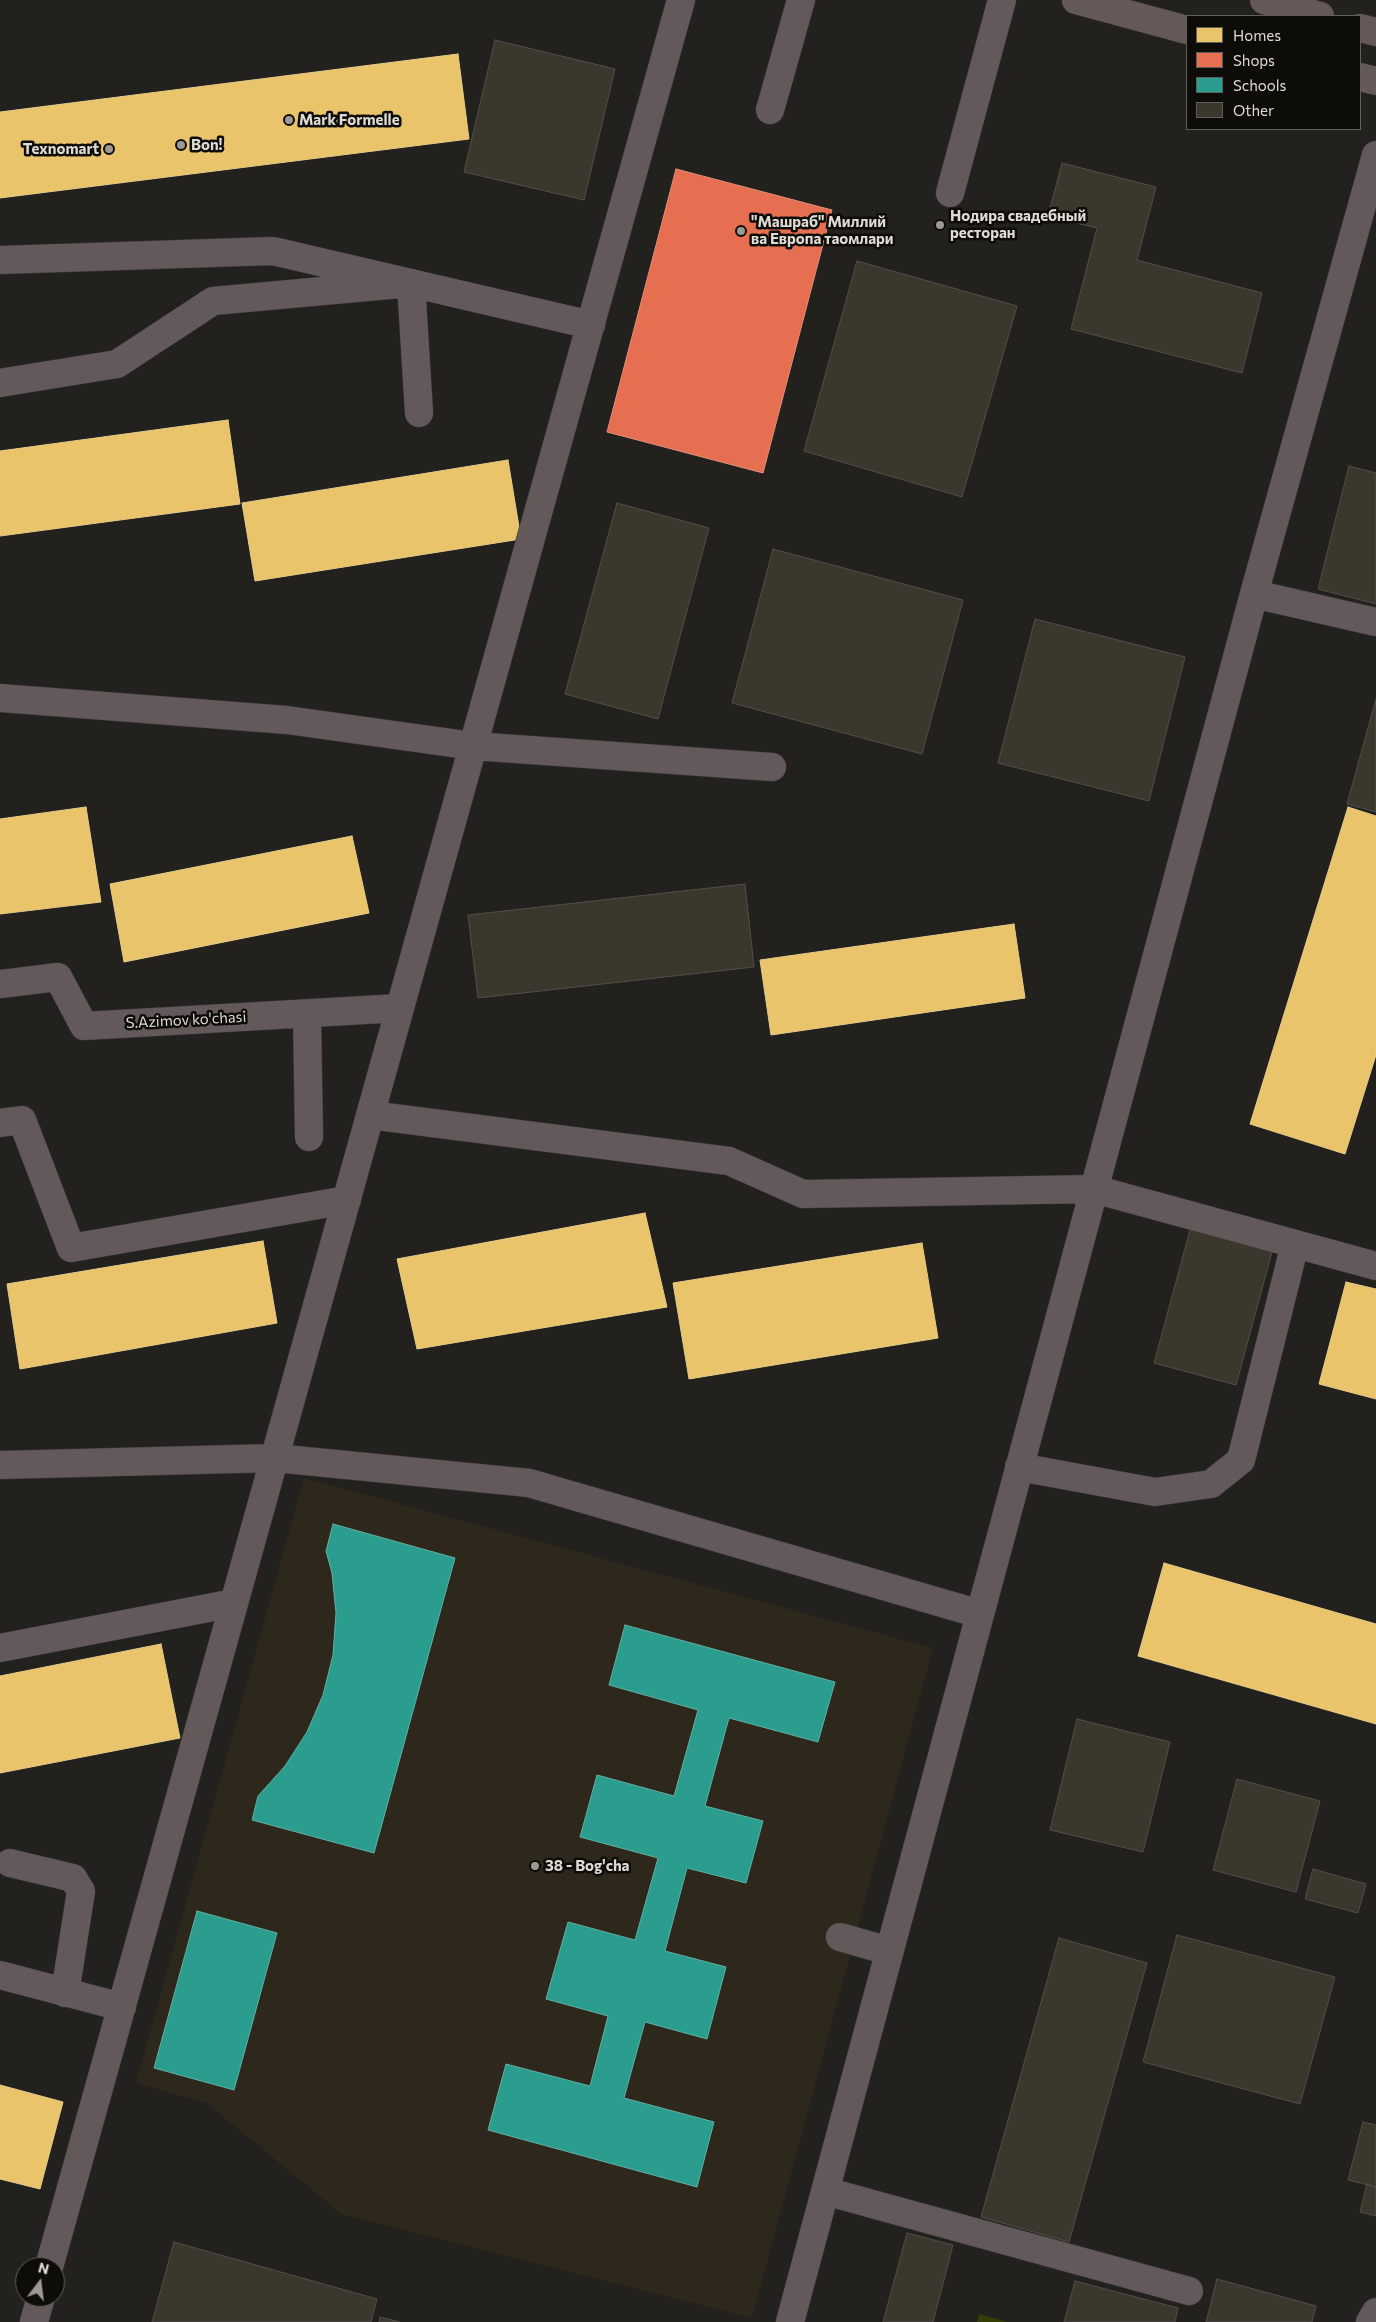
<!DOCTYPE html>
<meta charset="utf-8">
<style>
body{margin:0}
#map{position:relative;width:1376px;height:2322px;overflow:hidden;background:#23211d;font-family:Commissioner,sans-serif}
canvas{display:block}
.legend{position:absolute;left:1186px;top:15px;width:175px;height:115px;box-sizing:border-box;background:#0e0c08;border:1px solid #615f5a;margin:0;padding:6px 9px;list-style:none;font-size:15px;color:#dedbd6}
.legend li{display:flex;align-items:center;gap:10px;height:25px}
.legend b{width:25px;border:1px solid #615f5a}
.north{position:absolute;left:15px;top:2257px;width:50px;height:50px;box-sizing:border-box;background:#0e0c08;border:1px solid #615f5a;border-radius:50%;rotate:15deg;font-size:14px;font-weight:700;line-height:20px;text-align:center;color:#dedbd6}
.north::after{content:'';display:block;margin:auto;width:18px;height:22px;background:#9d9a95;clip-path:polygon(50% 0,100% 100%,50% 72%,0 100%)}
</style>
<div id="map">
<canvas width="1376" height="2322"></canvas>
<ul class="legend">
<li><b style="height:14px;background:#e9c46a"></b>Homes</li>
<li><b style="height:14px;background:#e76f51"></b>Shops</li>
<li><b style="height:14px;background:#2a9d8f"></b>Schools</li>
<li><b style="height:14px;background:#3c372d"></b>Other</li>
</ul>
<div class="north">N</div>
</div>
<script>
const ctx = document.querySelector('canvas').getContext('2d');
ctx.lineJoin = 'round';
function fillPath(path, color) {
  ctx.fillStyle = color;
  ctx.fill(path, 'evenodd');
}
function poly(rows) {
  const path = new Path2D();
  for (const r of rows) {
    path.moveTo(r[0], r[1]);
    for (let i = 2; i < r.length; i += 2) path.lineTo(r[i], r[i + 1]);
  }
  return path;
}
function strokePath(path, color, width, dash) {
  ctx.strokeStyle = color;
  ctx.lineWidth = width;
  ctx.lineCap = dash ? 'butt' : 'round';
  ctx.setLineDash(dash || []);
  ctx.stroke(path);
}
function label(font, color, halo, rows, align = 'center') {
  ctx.font = font + ' Commissioner,sans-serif';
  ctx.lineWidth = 5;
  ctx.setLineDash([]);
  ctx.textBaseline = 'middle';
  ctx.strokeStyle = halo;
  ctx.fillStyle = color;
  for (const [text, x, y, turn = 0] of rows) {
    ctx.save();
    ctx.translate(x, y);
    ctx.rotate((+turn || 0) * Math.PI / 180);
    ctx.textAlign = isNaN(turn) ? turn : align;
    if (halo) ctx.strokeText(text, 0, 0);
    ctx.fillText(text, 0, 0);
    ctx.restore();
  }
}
const built = poly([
 [304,1478,933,1648,752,2318,341,2214,207,2103,136,2083]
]);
const green = poly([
 [979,2314,1007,2322,977,2322]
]);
const homes = poly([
 [458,54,469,139,0,198,0,112,458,54],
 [228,420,240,504,0,536,0,451,228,420],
 [508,460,521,539,255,581,242,503,508,460],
 [86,807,101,902,0,914,0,819,86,807],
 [1348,807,1376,816,1376,1055,1345,1154,1250,1124,1348,807],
 [352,836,369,913,124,962,110,884,352,836],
 [1014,924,1025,998,771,1035,760,960,1014,924],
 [645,1213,667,1307,417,1349,397,1259,645,1213],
 [263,1241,277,1323,20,1369,7,1284,263,1241],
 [922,1243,938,1338,689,1379,673,1283,922,1243],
 [1346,1282,1376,1289,1376,1399,1319,1384,1346,1282],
 [1164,1563,1376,1624,1376,1724,1138,1656,1164,1563],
 [161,1644,180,1738,0,1773,0,1676,161,1644],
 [0,2085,63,2102,40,2189,0,2179,0,2085]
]);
const shops = poly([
 [676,169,832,210,763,473,607,432,676,169]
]);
const schools = poly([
 [333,1524,455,1558,374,1853,252,1820,258,1796,285,1766,307,1732,323,1695,333,1655,336,1613,332,1573,326,1551,333,1524],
 [625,1625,835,1682,818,1742,729,1718,705,1806,763,1821,746,1883,687,1868,665,1951,726,1967,707,2039,645,2022,624,2098,714,2122,697,2187,488,2130,506,2064,590,2086,608,2016,546,1999,568,1922,635,1940,658,1858,580,1837,597,1775,674,1796,698,1710,609,1685,625,1625],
 [197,1911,277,1933,234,2090,154,2068,197,1911]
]);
const building = poly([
 [495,40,615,69,584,200,464,172,495,40],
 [1062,163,1156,187,1137,260,1262,293,1242,373,1071,329,1097,228,1048,216,1062,163],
 [857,261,1017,306,962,497,804,451,857,261],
 [1349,466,1376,473,1376,604,1318,589,1349,466],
 [617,503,709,528,658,719,565,694,617,503],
 [773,549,963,600,922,754,732,703,773,549],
 [1035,619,1185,657,1149,801,998,763,1035,619],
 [1376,699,1376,812,1347,804,1376,699],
 [745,884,754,967,478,998,468,915,745,884],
 [1193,1219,1275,1241,1236,1385,1154,1363,1193,1219],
 [1077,1719,1170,1742,1143,1852,1050,1830,1077,1719],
 [1237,1779,1320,1801,1296,1892,1213,1870,1237,1779],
 [1313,1869,1366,1884,1358,1913,1305,1899,1313,1869],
 [1177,1935,1335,1977,1300,2104,1143,2062,1177,1935],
 [1059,1938,1147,1963,1069,2242,981,2217,1059,1938],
 [1363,2122,1376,2125,1376,2187,1348,2180,1363,2122],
 [1367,2184,1376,2187,1376,2216,1360,2212,1367,2184],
 [907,2233,953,2245,933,2322,883,2322,907,2233],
 [174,2242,377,2299,371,2322,152,2322,174,2242],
 [1217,2279,1316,2306,1312,2322,1206,2322,1217,2279],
 [1075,2281,1178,2308,1175,2322,1064,2322,1075,2281],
 [380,2317,400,2322,379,2322,380,2317]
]);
const minor = poly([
 [770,110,801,0],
 [950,193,1002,0],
 [0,260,273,251,591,325],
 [0,383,117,364,213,301,411,283,419,413],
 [1254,594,1376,622],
 [0,698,287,720,473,746,772,767],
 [0,984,58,977,84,1026,400,1008],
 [307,1014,309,1137],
 [370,1115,729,1161,803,1194,1094,1189,1376,1266],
 [0,1123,22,1120,71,1248,347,1200],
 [0,1465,275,1458,529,1483,980,1614],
 [1019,1467,1155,1492,1211,1484,1241,1460,1295,1244],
 [0,1648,234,1603],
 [10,1863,73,1878,81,1891,65,1993],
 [840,1937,889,1951],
 [0,1975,122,2007],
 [825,2191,1189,2291],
 [49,2267,681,0],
 [34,2322,41,2297],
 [790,2322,1254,594,1376,155],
 [1370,2322,1376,2312]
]);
const major = poly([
 [1076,0,1187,30],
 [1264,0,1320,16],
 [1360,28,1376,32],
 [1360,77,1376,81]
]);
const markers = [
 [289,120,5,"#9d9a95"],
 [181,145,5,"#9d9a95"],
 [109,149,5,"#9d9a95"],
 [940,225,5,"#9d9a95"],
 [741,231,5,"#9d9a95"],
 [535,1866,5,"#9d9a95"]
];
const poiNames = [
 ["Mark Formelle",299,120],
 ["Bon!",191,145],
 ["Texnomart",99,149,"right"],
 ["Нодира свадебный",950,216],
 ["ресторан",950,233],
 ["\"Машраб\" Миллий",751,222],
 ["ва Европа таомлари",751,239],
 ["38 - Bog'cha",545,1866]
];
const streetNames = [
 ["S.Azimov ko'chasi",186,1020,-3]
];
fillPath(built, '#2e281c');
fillPath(green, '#353e04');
fillPath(homes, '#e9c46a');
strokePath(homes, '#e6cb8a', 1);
fillPath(shops, '#e76f51');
strokePath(shops, '#e48f79', 1);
fillPath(schools, '#2a9d8f');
strokePath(schools, '#60b0a4', 1);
fillPath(building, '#3c372d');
strokePath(building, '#514f4b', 1);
strokePath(minor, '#3c3b38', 29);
strokePath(major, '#3c3b38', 29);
strokePath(minor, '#63585a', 28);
strokePath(major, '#645859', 28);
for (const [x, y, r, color] of markers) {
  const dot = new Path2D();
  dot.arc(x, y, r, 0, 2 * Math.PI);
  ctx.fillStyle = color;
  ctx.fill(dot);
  strokePath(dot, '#0e0c08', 2);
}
label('bold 15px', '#dedbd6', '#0e0c08', poiNames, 'left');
label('15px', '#dedbd6', '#0e0c08', streetNames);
</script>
